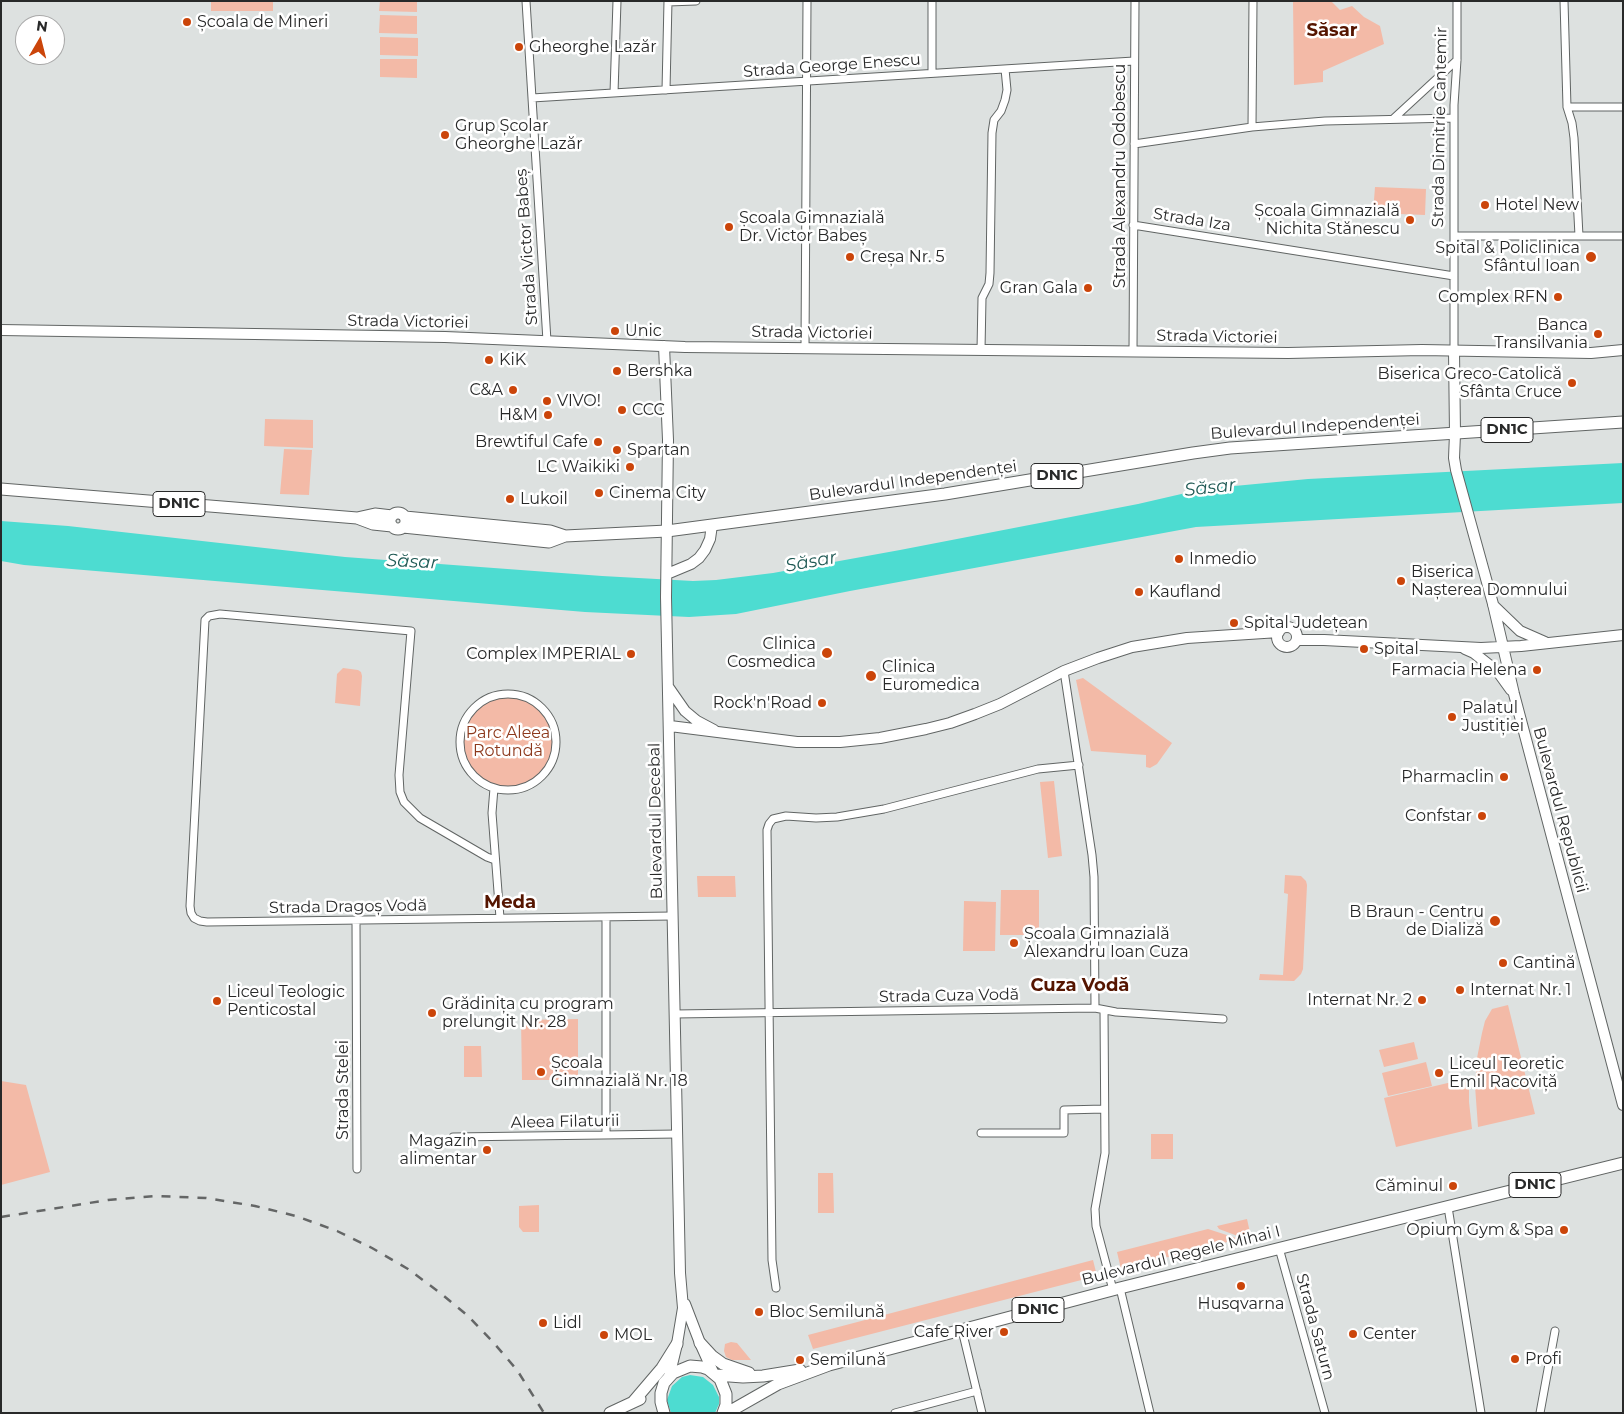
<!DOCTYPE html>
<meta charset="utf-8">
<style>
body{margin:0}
#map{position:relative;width:1624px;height:1414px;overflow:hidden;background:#dde1e0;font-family:Montserrat,sans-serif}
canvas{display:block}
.frame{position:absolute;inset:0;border:2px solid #282929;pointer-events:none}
.north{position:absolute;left:15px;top:15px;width:50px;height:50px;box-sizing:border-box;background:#fff;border:1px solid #a9a9a9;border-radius:50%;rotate:8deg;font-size:14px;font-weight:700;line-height:20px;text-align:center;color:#282929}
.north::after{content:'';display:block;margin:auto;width:18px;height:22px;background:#cb450a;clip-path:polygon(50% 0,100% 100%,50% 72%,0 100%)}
</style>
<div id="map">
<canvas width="1624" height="1414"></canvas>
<div class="frame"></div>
<div class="north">N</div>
</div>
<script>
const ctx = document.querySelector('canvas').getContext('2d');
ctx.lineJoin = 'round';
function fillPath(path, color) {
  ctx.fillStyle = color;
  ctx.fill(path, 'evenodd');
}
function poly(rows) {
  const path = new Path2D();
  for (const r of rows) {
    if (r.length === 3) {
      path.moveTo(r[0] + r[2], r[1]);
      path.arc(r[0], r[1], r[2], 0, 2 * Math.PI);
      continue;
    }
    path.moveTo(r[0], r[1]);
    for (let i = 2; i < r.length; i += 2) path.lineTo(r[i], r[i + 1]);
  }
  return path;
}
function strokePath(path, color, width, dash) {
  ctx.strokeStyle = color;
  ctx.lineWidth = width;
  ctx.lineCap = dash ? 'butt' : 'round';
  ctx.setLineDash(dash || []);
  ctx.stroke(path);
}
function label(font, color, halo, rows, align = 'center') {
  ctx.font = font + ' Montserrat,sans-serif';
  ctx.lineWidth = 5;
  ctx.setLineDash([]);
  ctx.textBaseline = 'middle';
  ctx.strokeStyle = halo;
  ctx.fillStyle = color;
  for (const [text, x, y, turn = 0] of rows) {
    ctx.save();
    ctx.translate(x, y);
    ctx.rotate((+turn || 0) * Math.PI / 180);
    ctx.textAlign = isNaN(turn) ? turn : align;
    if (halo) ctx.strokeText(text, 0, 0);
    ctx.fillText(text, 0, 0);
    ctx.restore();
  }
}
const green = poly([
 [211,1,273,1,273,11,211,11],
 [380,1,417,1,417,12,379,11],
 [1293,1,1331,1,1340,10,1352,6,1364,17,1380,26,1384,44,1323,71,1323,82,1294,85],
 [380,15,417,16,417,34,379,33],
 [380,37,418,38,418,56,380,55],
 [380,59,417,59,417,78,380,77],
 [1375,187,1426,189,1425,215,1373,213],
 [265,419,313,420,313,448,264,446],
 [284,449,312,450,309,495,280,494],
 [343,668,358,670,361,672,362,676,360,706,335,703,337,674],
 [1083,678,1172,743,1157,764,1150,768,1146,767,1146,755,1091,751,1076,680],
 [508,742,45],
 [1054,781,1062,856,1048,858,1040,782],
 [1285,875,1301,876,1306,881,1307,885,1303,969,1301,974,1294,981,1259,980,1260,974,1283,975,1288,894,1284,893],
 [697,876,735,876,736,897,698,897],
 [1001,890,1039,890,1039,935,1000,935],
 [964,901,996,902,995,951,963,951],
 [1508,1005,1535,1114,1478,1127,1475,1086,1477,1058,1482,1033,1485,1021,1492,1009],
 [578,1019,578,1080,522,1080,521,1020],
 [1414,1042,1418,1059,1384,1067,1379,1050],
 [464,1046,481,1046,482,1077,464,1077],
 [1426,1062,1432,1086,1388,1096,1382,1073],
 [1469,1078,1469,1102,1472,1129,1396,1147,1384,1098],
 [1,1081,26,1085,50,1172,1,1185],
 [1151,1134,1173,1134,1173,1159,1151,1159],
 [818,1173,833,1173,834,1213,818,1213],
 [539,1205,539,1232,523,1232,519,1227,519,1206],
 [1247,1219,1251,1237,1243,1238,1219,1229,1217,1226],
 [1208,1229,1239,1239,1121,1269,1117,1252],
 [1093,1260,1097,1276,813,1349,808,1335],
 [731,1342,737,1343,751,1360,732,1360,726,1357,724,1351,725,1344]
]);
const water = poly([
 [1623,463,1623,503,1196,527,850,591,736,614,689,617,585,612,24,565,1,561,1,521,68,526,345,557,602,576,693,581,716,580,773,573,900,550,1138,504,1203,489,1308,479],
 [690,1375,703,1377,713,1385,719,1397,719,1404,715,1413,671,1413,667,1400,672,1386,682,1377]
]);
const street = poly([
 [526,1,547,341],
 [1564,1,1567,107,1623,107],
 [668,2,696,1],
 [932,73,932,1],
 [666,90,668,1],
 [614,93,617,1],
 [532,98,1134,61],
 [1567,107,1572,123,1574,138,1579,236],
 [1393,119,1457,60],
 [1252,127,1253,1],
 [1134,144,1252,127,1325,121,1454,118],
 [1133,225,1454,276],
 [1454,236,1623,236],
 [805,348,807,1],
 [981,350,982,298,989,284,990,273,992,133,994,120,1001,111,1005,100,1007,90,1005,69],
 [1133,351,1135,1],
 [1454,351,1454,105,1457,60,1457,1],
 [1064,671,1092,855,1094,877,1095,1008],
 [508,742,48],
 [494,788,492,813,500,918],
 [495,860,487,857,420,818,404,802,400,792,399,775,411,631,220,614,209,616,205,620,190,906,191,913,194,918,200,921,207,922,673,916],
 [606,917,606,1135],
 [356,920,357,1169],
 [1104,1010,1105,1153,1095,1209,1096,1226,1113,1290],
 [675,1014,1095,1008,1116,1012,1223,1019],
 [981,1133,1064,1133,1064,1110,1104,1109],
 [453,1137,678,1134],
 [1448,1207,1481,1413],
 [1279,1248,1325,1413],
 [776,1288,772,1260,767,830,769,824,773,819,786,816,816,818,837,817,884,809,1038,769,1079,765],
 [1120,1288,1150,1413],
 [962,1330,982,1413],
 [895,1413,977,1391],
 [1540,1413,1555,1331]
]);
const secondary = poly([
 [1,330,445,337,685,347,1288,353,1422,350,1591,353,1623,350],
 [664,346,668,440,666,597,680,1273,683,1308,677,1344,669,1377],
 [1454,351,1455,434,1454,458,1456,470,1493,604,1514,694,1623,1105],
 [667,574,691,564,699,558,705,550,710,539,712,525],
 [1493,605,1520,631,1545,642],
 [1287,637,10],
 [1297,640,1324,640,1481,648,1521,646,1623,635],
 [1465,649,1474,653,1498,672,1511,690],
 [669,688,685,711,697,721,714,730],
 [670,726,797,742,840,742,880,738,926,729,950,723,975,714,1000,704,1064,671,1098,658,1132,647,1187,638,1279,632],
 [685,1304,700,1343,713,1372]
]);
const primary = poly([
 [1,489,357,518,375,514,392,516],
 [398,521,8],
 [405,517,550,531,565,536,667,531,945,494,1193,453,1230,448,1623,422],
 [357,518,373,524,392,526],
 [403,527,549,542,565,536],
 [700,1343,712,1356,723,1364,749,1373],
 [716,1375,743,1377,763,1376,800,1370],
 [633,1402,662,1368,677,1344],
 [610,1413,640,1399],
 [664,1413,661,1402,661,1393,664,1383,673,1373,690,1366,702,1367,708,1369,720,1379,726,1394,726,1405,723,1413],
 [727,1413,778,1384,829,1365,1120,1288,1623,1163]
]);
const rail = poly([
 [1,1217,108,1200,157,1196,206,1198,255,1206,296,1216,337,1231,372,1248,408,1269,439,1292,467,1315,493,1342,517,1370,544,1413]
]);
const markers = [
 [187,22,5,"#cb450a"],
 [519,47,5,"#cb450a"],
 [445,135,5,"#cb450a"],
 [1485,205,5,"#cb450a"],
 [1410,220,5,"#cb450a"],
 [729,227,5,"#cb450a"],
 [850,257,5,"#cb450a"],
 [1591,257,6,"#cb450a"],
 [1088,288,5,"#cb450a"],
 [1558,297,5,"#cb450a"],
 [615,331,5,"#cb450a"],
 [1598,334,5,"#cb450a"],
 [489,360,5,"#cb450a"],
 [617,371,5,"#cb450a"],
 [1572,383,5,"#cb450a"],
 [513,390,5,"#cb450a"],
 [547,401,5,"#cb450a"],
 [622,410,5,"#cb450a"],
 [548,415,5,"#cb450a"],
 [598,442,5,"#cb450a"],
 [617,450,5,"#cb450a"],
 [630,467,5,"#cb450a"],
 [599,493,5,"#cb450a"],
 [510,499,5,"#cb450a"],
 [1179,559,5,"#cb450a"],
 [1401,581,5,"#cb450a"],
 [1139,592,5,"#cb450a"],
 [1234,623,5,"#cb450a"],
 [1364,649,5,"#cb450a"],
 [827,653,6,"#cb450a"],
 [631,654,5,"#cb450a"],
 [1537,670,5,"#cb450a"],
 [871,676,6,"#cb450a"],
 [822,703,5,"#cb450a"],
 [1452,717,5,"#cb450a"],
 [1504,777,5,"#cb450a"],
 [1482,816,5,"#cb450a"],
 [1495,921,6,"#cb450a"],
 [1014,943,5,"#cb450a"],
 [1503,963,5,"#cb450a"],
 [1460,990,5,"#cb450a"],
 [1422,1000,5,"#cb450a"],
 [217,1001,5,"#cb450a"],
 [432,1013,5,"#cb450a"],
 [541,1072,5,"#cb450a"],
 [1439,1073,5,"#cb450a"],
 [487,1150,5,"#cb450a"],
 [1453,1186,5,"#cb450a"],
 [1564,1230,5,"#cb450a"],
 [1241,1286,5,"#cb450a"],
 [759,1312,5,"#cb450a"],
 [543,1323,5,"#cb450a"],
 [1004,1332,5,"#cb450a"],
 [1353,1334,5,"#cb450a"],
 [604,1335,5,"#cb450a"],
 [1515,1359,5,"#cb450a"],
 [800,1360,5,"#cb450a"]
];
const shields = [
 [1507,430,52],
 [1057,476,52],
 [179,504,52],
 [1535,1185,52],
 [1038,1310,52]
];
const shieldNames = [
 ["DN1C",1507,430],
 ["DN1C",1057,476],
 ["DN1C",179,504],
 ["DN1C",1535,1185],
 ["DN1C",1038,1310]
];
const poiNames = [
 ["Școala de Mineri",197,22],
 ["Gheorghe Lazăr",529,47],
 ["Grup Școlar",455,126],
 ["Gheorghe Lazăr",455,144],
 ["Hotel New",1495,205],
 ["Școala Gimnazială",1400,211,"right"],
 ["Nichita Stănescu",1400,229,"right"],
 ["Școala Gimnazială",739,218],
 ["Dr. Victor Babeș",739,236],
 ["Spital & Policlinica",1580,248,"right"],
 ["Sfântul Ioan",1580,266,"right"],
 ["Creșa Nr. 5",860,257],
 ["Gran Gala",1078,288,"right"],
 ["Complex RFN",1548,297,"right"],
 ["Banca",1588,325,"right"],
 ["Transilvania",1588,343,"right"],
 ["Unic",625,331],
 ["KiK",499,360],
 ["Bershka",627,371],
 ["Biserica Greco-Catolică",1562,374,"right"],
 ["Sfânta Cruce",1562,392,"right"],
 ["C&A",503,390,"right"],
 ["VIVO!",557,401],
 ["CCC",632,410],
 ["H&M",538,415,"right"],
 ["Brewtiful Cafe",588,442,"right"],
 ["Spartan",627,450],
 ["LC Waikiki",620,467,"right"],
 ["Cinema City",609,493],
 ["Lukoil",520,499],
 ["Inmedio",1189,559],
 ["Biserica",1411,572],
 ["Nașterea Domnului",1411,590],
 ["Kaufland",1149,592],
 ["Spital Județean",1244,623],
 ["Clinica",816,644,"right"],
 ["Cosmedica",816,662,"right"],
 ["Spital",1374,649],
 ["Complex IMPERIAL",621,654,"right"],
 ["Clinica",882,667],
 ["Euromedica",882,685],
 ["Farmacia Helena",1527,670,"right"],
 ["Rock'n'Road",812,703,"right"],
 ["Palatul",1462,708],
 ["Justiției",1462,726],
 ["Pharmaclin",1494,777,"right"],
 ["Confstar",1472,816,"right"],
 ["B Braun - Centru",1484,912,"right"],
 ["de Dializă",1484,930,"right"],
 ["Școala Gimnazială",1024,934],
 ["Alexandru Ioan Cuza",1024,952],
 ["Cantină",1513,963],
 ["Internat Nr. 1",1470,990],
 ["Liceul Teologic",227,992],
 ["Penticostal",227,1010],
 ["Internat Nr. 2",1412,1000,"right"],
 ["Grădinița cu program",442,1004],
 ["prelungit Nr. 28",442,1022],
 ["Școala",551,1063],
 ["Gimnazială Nr. 18",551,1081],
 ["Liceul Teoretic",1449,1064],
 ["Emil Racoviță",1449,1082],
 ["Magazin",477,1141,"right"],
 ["alimentar",477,1159,"right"],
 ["Căminul",1443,1186,"right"],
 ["Opium Gym & Spa",1554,1230,"right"],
 ["Husqvarna",1241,1304,"center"],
 ["Bloc Semilună",769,1312],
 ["Lidl",553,1323],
 ["Cafe River",994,1332,"right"],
 ["Center",1363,1334],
 ["MOL",614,1335],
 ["Profi",1525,1359],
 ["Semilună",810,1360]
];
const streetNames = [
 ["Strada George Enescu",832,66,-4],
 ["Strada Dimitrie Cantemir",1440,127,-89],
 ["Strada Alexandru Odobescu",1120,176,-90],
 ["Strada Iza",1192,220,9],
 ["Strada Victor Babeș",527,247,-94],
 ["Strada Victoriei",408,322,1],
 ["Strada Victoriei",812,333,1],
 ["Strada Victoriei",1217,337,1],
 ["Bulevardul Independenței",1315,427,-4],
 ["Bulevardul Independenței",913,481,-8],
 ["Bulevardul Republicii",1560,810,75],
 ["Bulevardul Decebal",656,821,-91],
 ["Strada Dragoș Vodă",348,907,-1],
 ["Strada Cuza Vodă",949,996,-1],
 ["Strada Stelei",343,1090,-90],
 ["Aleea Filaturii",565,1122,-1],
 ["Bulevardul Regele Mihai I",1181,1256,-14],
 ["Strada Saturn",1315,1327,75]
];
const parkNames = [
 ["Parc Aleea",508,733],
 ["Rotundă",508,751]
];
const neighbourhoodNames = [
 ["Săsar",1332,31],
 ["Meda",510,903],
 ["Cuza Vodă",1080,986]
];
const waterNames = [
 ["Săsar",1210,488,-6],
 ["Săsar",412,562,3],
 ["Săsar",811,562,-10]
];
fillPath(green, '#f3baa7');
fillPath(water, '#4ddcd1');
strokePath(street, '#616564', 9);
strokePath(secondary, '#616564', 12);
strokePath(primary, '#616564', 13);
strokePath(street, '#fff', 7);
strokePath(secondary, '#fff', 10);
strokePath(primary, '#fff', 11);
strokePath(rail, '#646666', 2.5, [9, 9]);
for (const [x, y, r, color] of markers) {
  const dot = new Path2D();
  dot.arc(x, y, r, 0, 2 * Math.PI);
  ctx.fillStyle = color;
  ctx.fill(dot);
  strokePath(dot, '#fff', 2);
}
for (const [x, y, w] of shields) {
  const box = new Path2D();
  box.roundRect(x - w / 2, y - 12.5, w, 25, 4);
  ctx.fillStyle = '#fff';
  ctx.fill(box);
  strokePath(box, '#282929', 1);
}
label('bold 15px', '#282929', null, shieldNames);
label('16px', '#282929', '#fff', poiNames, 'left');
label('16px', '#282929', '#fff', streetNames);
label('16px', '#8d391c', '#fff', parkNames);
label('bold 18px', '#551500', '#fff', neighbourhoodNames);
label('italic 18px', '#205a55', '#fff', waterNames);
</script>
